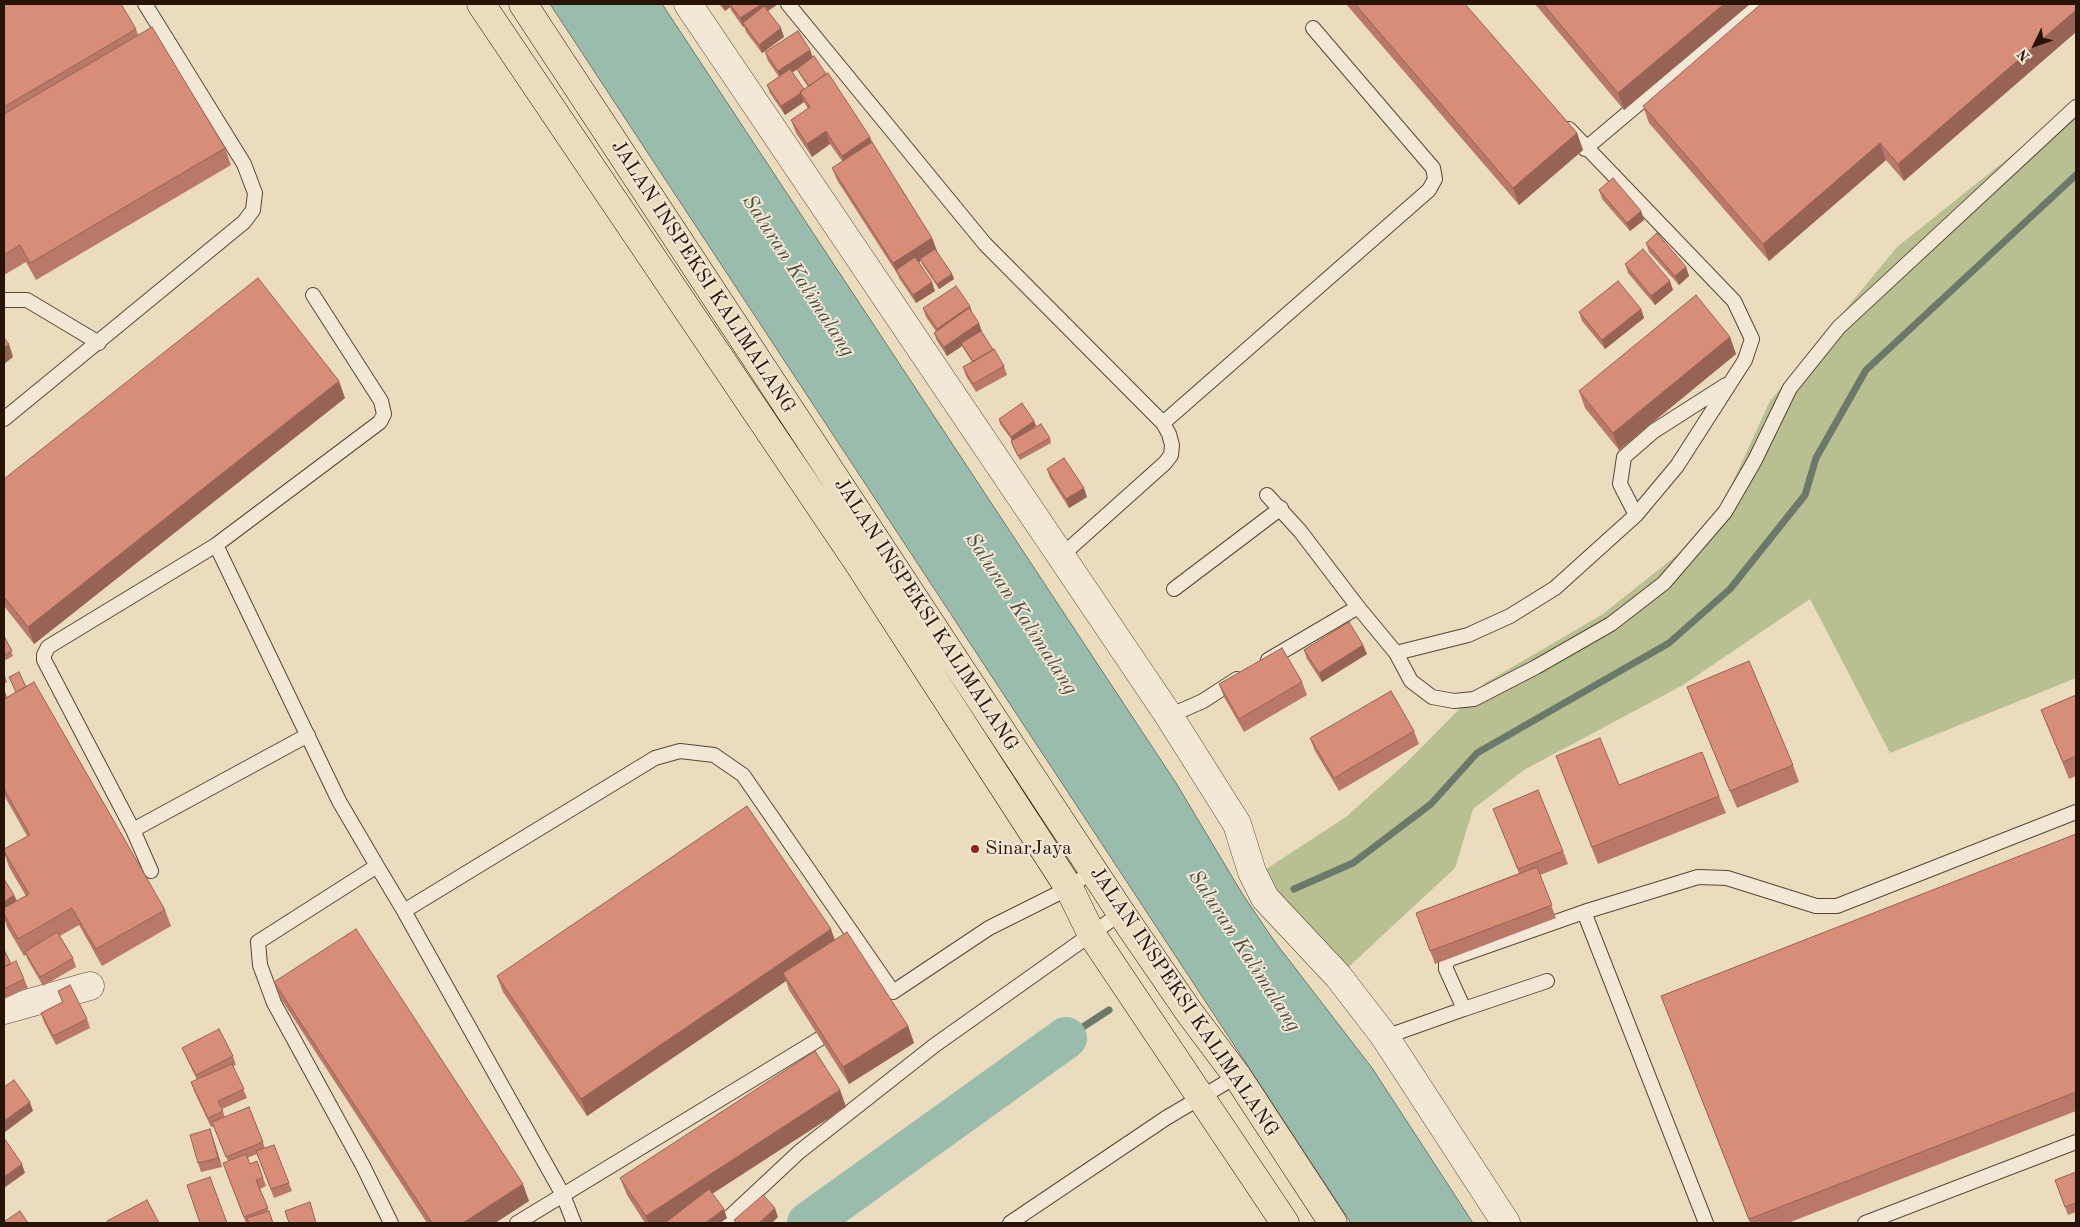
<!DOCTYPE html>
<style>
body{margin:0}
#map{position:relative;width:2080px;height:1227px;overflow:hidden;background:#ebdcbe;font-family:"Old Standard TT",serif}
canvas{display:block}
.frame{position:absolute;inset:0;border:5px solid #271407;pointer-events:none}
.north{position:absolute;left:2010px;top:20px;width:50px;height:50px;-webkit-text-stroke:4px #f2e8d5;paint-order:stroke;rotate:228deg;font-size:14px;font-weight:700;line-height:20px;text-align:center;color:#271407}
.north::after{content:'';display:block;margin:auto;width:18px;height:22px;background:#271407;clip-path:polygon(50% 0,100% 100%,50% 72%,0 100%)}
</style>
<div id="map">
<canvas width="2080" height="1227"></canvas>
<div class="frame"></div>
<div class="north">N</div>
</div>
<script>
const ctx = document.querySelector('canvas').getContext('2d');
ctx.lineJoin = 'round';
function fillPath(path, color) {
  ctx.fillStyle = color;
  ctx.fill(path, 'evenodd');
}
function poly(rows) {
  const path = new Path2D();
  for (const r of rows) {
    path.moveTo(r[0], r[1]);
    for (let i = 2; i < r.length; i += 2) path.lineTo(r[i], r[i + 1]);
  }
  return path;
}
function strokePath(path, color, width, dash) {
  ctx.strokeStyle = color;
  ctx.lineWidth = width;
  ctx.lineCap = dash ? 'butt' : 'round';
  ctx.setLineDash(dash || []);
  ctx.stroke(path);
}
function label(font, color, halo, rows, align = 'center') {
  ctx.font = font + ' "Old Standard TT",serif';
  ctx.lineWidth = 4;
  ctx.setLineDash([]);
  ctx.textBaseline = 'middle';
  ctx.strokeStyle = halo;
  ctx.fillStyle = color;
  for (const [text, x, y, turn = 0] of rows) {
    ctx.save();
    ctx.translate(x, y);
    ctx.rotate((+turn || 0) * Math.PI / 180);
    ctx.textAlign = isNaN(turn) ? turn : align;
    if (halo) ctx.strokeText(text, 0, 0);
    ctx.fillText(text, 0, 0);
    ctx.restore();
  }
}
const green = poly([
 [2076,104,2076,678,1890,753,1810,599,1683,685,1524,770,1473,809,1455,868,1341,974,1257,875,1346,817,1406,763,1485,683,1603,614,1712,527,1770,401,1897,247]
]);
const water = poly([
 [550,4,662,4,1176,783,1243,895,1275,942,1372,1068,1473,1223,1351,1223,550,4]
]);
const stream = poly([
 [1294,889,1353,863,1431,804,1477,753,1669,643,1730,589,1805,495,1816,458,1866,370,2076,175],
 [1066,1038,1109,1010]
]);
const river = poly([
 [808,1223,1066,1038]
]);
const service = poly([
 [788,4,985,244,1163,423,1169,434,1172,445,1171,455,1165,463,1061,556],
 [1585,149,1757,4],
 [4,300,27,300,99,343],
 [4,419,244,222,253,210,255,193,244,164,145,4],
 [1163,423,1429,190,1435,179,1433,168,1313,28],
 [1267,495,1300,531,1358,607],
 [1636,515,1620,484,1624,457,1654,431,1726,385],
 [216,545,339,801,377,866],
 [1174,589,1281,508],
 [1396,653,1468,635,1510,616,1555,588,1636,515,1677,466,1745,360,1752,339,1734,301,1569,129],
 [1268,660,1358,607,1396,653,1411,681,1432,697,1454,701,1474,699,1536,667,1611,624,1664,583,1725,512,1755,460,1790,388,1839,327,2076,107],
 [1169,716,1203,701,1237,679],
 [133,830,308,735],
 [151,871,133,830,44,660,44,655,48,647,216,545,380,422,384,414,381,401,313,295],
 [404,911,563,1195,574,1223],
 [1584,912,1706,1223],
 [1464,1009,1547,981],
 [1385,1037,1464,1009,1446,969,1446,964,1450,959,1584,912,1698,877,1727,878,1816,906,1837,906,2076,812],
 [391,1223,363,1166,274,1003,260,965,258,942,377,866,404,911,655,758,680,751,714,755,743,775,893,992,989,928,1069,888,1093,870],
 [517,1223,821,1038],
 [723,1223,799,1152,935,1045,1121,913],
 [1010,1223,1166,1118,1237,1076],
 [1865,1223,2076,1142]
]);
const minor = poly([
 [688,4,1169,716,1237,824,1252,872,1265,898,1338,976,1385,1037,1506,1223],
 [4,1010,90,986]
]);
const primary = poly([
 [481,4,857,561,1069,888,1092,935,1285,1223],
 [523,4,1121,913,1189,1012,1237,1076,1333,1223]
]);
const wall = poly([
 [4,4,136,29,138,35,225,148,231,165,36,280,26,262,4,275],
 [719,4,778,4,768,11,784,37,762,53,746,32,744,26,743,27,731,10,730,7,725,11],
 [1346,4,1465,4,1577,133,1583,150,1519,205],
 [1535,4,1750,4,1624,110],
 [2076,4,2076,32,1904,181,1886,160,1769,261,1649,123,1643,106],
 [810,50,813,57,874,146,932,238,937,251,936,251,952,274,954,279,939,289,922,264,921,261,919,262,935,291,916,303,899,278,898,275,837,180,832,168,842,161,830,144,812,157,796,133,791,120,808,109,804,102,785,115,770,93,767,85,779,77,768,61,765,52],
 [797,69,799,73,808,87,804,89,792,72],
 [1599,190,1641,211,1644,220,1630,231,1602,199],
 [1646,243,1686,267,1689,276,1679,285,1649,252],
 [1625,264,1673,290,1655,305,1628,273],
 [923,308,972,313,982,332,1004,366,1007,375,976,392,966,376,963,367,972,362,962,346,947,356,937,341,934,333,936,331,926,317],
 [1641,309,1644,318,1605,349,1582,321,1579,312],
 [1730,337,1736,354,1619,450,1585,408,1579,391],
 [345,398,34,644,4,606,4,479],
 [999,419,1034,421,1036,426,1026,432,1050,438,1051,443,1020,460,1012,445,1011,441,1012,440,1000,424],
 [1047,469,1087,497,1069,508,1050,478],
 [4,636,13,656,4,661],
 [1363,645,1367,654,1322,682,1307,659,1304,650],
 [4,673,7,682,4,684],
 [9,677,26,687,165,910,171,926,102,966,79,925,60,936,73,958,76,967,43,986,28,960,26,955,24,956,7,927,4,917,4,879,17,901,26,896,9,867,4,852,27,836,4,795,4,691,7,698,16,692],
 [1302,682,1307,695,1244,732,1224,697,1219,684],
 [1687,687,1793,765,1799,782,1737,808,1693,703],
 [2076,695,2076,776,2069,779,2041,710],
 [1414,731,1419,744,1339,791,1315,751,1310,738],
 [1556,756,1619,785,1719,796,1726,813,1598,864],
 [1493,809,1563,851,1568,864,1540,875,1556,918,1435,964,1416,913,1519,873],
 [2076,834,2076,1111,1788,1223,1750,1223,1661,996],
 [835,940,908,1026,914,1043,849,1084,789,990,786,981,587,1116,503,992,497,976],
 [4,948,11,964,24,979,28,988,4,999],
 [274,982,529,1201,495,1223,427,1223,281,999],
 [58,991,87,1019,90,1028,56,1045,44,1022,41,1013,62,1002],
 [182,1048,233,1056,236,1065,233,1066,247,1098,222,1109,225,1117,249,1107,265,1148,274,1145,292,1191,274,1198,257,1154,247,1158,250,1164,257,1161,266,1186,260,1189,273,1223,246,1223,226,1172,228,1161,213,1126,211,1127,194,1091,191,1082,197,1080,186,1057],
 [840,1090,846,1107,712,1194,727,1218,720,1223,645,1223,627,1195,620,1178],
 [213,1138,222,1167,201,1172,198,1163],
 [2076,1172,2076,1212,2068,1215,2055,1180]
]);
const shadedWall = poly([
 [722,4,729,4,730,7,725,11],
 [762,4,778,4,745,26,743,23,744,26,743,27,740,18],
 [1724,4,1750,4,1624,110,1618,93],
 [2076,10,2076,32,1904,181,1898,164],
 [781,28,784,37,762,53,759,45],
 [810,50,813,59,781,80,778,71],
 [801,93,804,102,785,115,781,106],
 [826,131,830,144,812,157,807,144],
 [1577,133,1583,150,1519,205,1513,188],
 [870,137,875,150,847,169,842,156],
 [1880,143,1886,160,1769,261,1763,244],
 [1641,211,1644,220,1630,231,1627,223],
 [932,238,937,251,899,274,896,270,898,276,893,263],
 [1686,267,1689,276,1679,285,1675,276],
 [952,274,954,279,939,289,937,284],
 [1670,281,1673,290,1655,305,1651,296],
 [932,282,935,291,916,303,913,295],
 [970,306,973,315,940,338,937,329],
 [1641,309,1644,318,1605,349,1602,340],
 [979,323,982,332,963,346,961,343,962,346,947,356,944,347],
 [1730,337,1736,354,1619,450,1613,433],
 [9,344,13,357,4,364,4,348],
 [339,381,345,398,34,644,28,627],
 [1034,421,1036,426,1012,442,1011,437],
 [1084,488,1087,497,1069,508,1066,499],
 [1363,645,1367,654,1322,682,1319,673],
 [14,895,18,903,4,913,4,902],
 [831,929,837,946,783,973,786,981,587,1116,581,1099],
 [908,1026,914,1043,849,1084,843,1067],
 [840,1090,846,1107,667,1223,648,1223,646,1216],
 [30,1102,33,1111,5,1132,4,1129,4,1121],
 [210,1129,213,1138,222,1167,218,1158],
 [22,1164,25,1173,4,1188,4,1177],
 [523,1184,529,1201,495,1223,463,1223],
 [775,1208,778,1217,772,1223,759,1223],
 [724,1209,727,1218,720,1223,705,1223]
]);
const building = poly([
 [4,4,121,4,136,29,4,107,4,4],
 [730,4,762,4,740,18,730,4],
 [1355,4,1465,4,1577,133,1513,188,1355,4],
 [1543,4,1724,4,1618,93,1543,4],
 [1761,4,2076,4,2076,10,1898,164,1880,143,1763,244,1643,106,1761,4],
 [764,6,781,28,759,45,743,23,764,6],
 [152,27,225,148,30,263,20,245,4,255,4,114,152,27],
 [798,31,810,50,778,71,765,52,798,31],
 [814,56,826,74,809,86,797,69,814,56],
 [790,69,804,89,800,92,801,93,781,106,767,85,790,69],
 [828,73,870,137,842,156,826,131,807,144,791,120,810,107,800,92,828,73],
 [872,142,932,238,893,263,832,168,872,142],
 [1613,178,1641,211,1627,223,1599,190,1613,178],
 [1657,233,1686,267,1675,276,1646,243,1657,233],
 [935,249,952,274,937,284,920,259,935,249],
 [1643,249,1670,281,1651,296,1625,264,1643,249],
 [915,257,932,282,913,295,896,270,915,257],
 [258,278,339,381,28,627,4,597,4,479,258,278],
 [1618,281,1641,309,1602,340,1579,312,1618,281],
 [956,286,970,306,937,329,923,308,956,286],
 [1696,295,1730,337,1613,433,1579,391,1696,295],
 [969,308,979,323,944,347,934,333,969,308],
 [981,331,993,350,973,362,961,343,981,331],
 [4,338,9,344,4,348,4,338],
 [994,349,1004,366,973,384,963,367,994,349],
 [1022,403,1034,421,1011,437,999,419,1022,403],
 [1041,424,1050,438,1018,456,1011,441,1041,424],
 [1064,458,1084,488,1066,499,1047,469,1064,458],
 [1349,622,1363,645,1319,673,1304,650,1349,622],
 [4,636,12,651,4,656,4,636],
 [1282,648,1302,682,1239,719,1219,684,1282,648],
 [1749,661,1793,765,1730,791,1687,687,1749,661],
 [19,672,26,687,16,692,9,677,19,672],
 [34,682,165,910,96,949,72,908,18,939,4,914,4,908,29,894,4,851,4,849,30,835,4,789,4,699,34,682],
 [4,691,7,698,4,699,4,691],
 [1391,691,1414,731,1334,778,1310,738,1391,691],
 [2076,695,2076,756,2063,762,2041,710,2076,695],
 [1600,738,1619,785,1702,752,1719,796,1592,847,1556,756,1600,738],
 [1538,790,1563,851,1518,869,1493,809,1538,790],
 [747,806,831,929,581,1099,497,976,747,806],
 [2076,834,2076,1092,1749,1219,1661,996,2076,834],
 [1537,867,1552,905,1430,951,1416,913,1537,867],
 [4,879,14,895,4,902,4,879],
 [356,929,523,1184,463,1223,432,1223,274,982,356,929],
 [57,932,73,958,40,977,25,952,57,932],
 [847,932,908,1026,843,1067,783,973,847,932],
 [6,954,11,964,4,967,4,955,6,954],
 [16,961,24,979,4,989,4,967,16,961],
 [70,985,87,1019,53,1036,41,1013,63,1002,58,991,70,985],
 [219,1029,233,1056,196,1075,182,1048,219,1029],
 [815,1051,840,1090,646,1216,620,1178,815,1051],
 [232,1064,244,1089,218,1101,223,1111,208,1118,191,1082,232,1064],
 [14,1080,30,1102,4,1121,4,1087,14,1080],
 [249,1107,263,1142,226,1157,212,1122,249,1107],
 [210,1129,218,1158,198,1163,190,1135,210,1129],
 [4,1138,22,1164,4,1177,4,1138],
 [274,1145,289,1183,271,1189,256,1151,274,1145],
 [246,1154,250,1164,257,1161,263,1178,256,1180,268,1208,244,1217,223,1163,246,1154],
 [2076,1172,2076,1203,2065,1207,2055,1180,2076,1172],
 [210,1177,227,1223,200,1223,187,1185,210,1177],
 [709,1189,724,1209,705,1223,665,1223,709,1189],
 [763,1195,775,1208,759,1223,737,1223,734,1220,763,1195],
 [147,1200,159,1223,108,1223,107,1221,147,1200],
 [310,1202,316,1223,289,1223,285,1211,310,1202],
 [20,1211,28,1223,6,1223,5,1221,20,1211],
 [269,1211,273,1223,249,1223,247,1218,269,1211]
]);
const markers = [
 [975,849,5,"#8f2418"]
];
const streetNames = [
 ["JALAN INSPEKSI KALIMALANG",703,277,57],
 ["JALAN INSPEKSI KALIMALANG",926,615,57],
 ["JALAN INSPEKSI KALIMALANG",1184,1002,56]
];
const poiNames = [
 ["SinarJaya",985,849]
];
const waterNames = [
 ["Saluran Kalimalang",798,276,57],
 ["Saluran Kalimalang",1021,614,57],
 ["Saluran Kalimalang",1244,951,57]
];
fillPath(green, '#b8c091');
fillPath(water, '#99bcad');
strokePath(water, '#6b796b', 1);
strokePath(stream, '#6b796b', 7);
strokePath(river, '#99bcad', 42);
strokePath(service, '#584635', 16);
strokePath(minor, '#584635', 29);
strokePath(primary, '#271407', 29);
strokePath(service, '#f2e8d5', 14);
strokePath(minor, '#f2e8d5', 28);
strokePath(primary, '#ebdcbe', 28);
fillPath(wall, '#ba7968');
fillPath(shadedWall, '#976355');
fillPath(building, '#d88d79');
strokePath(building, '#976355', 1);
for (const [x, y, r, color] of markers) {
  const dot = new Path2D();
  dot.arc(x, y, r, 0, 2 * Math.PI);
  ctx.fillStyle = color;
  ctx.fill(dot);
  strokePath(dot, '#f2e8d5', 2);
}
label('20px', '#271407', '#f2e8d5', streetNames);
label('20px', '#271407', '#f2e8d5', poiNames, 'left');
label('italic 21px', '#4f4f41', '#f2e8d5', waterNames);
</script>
